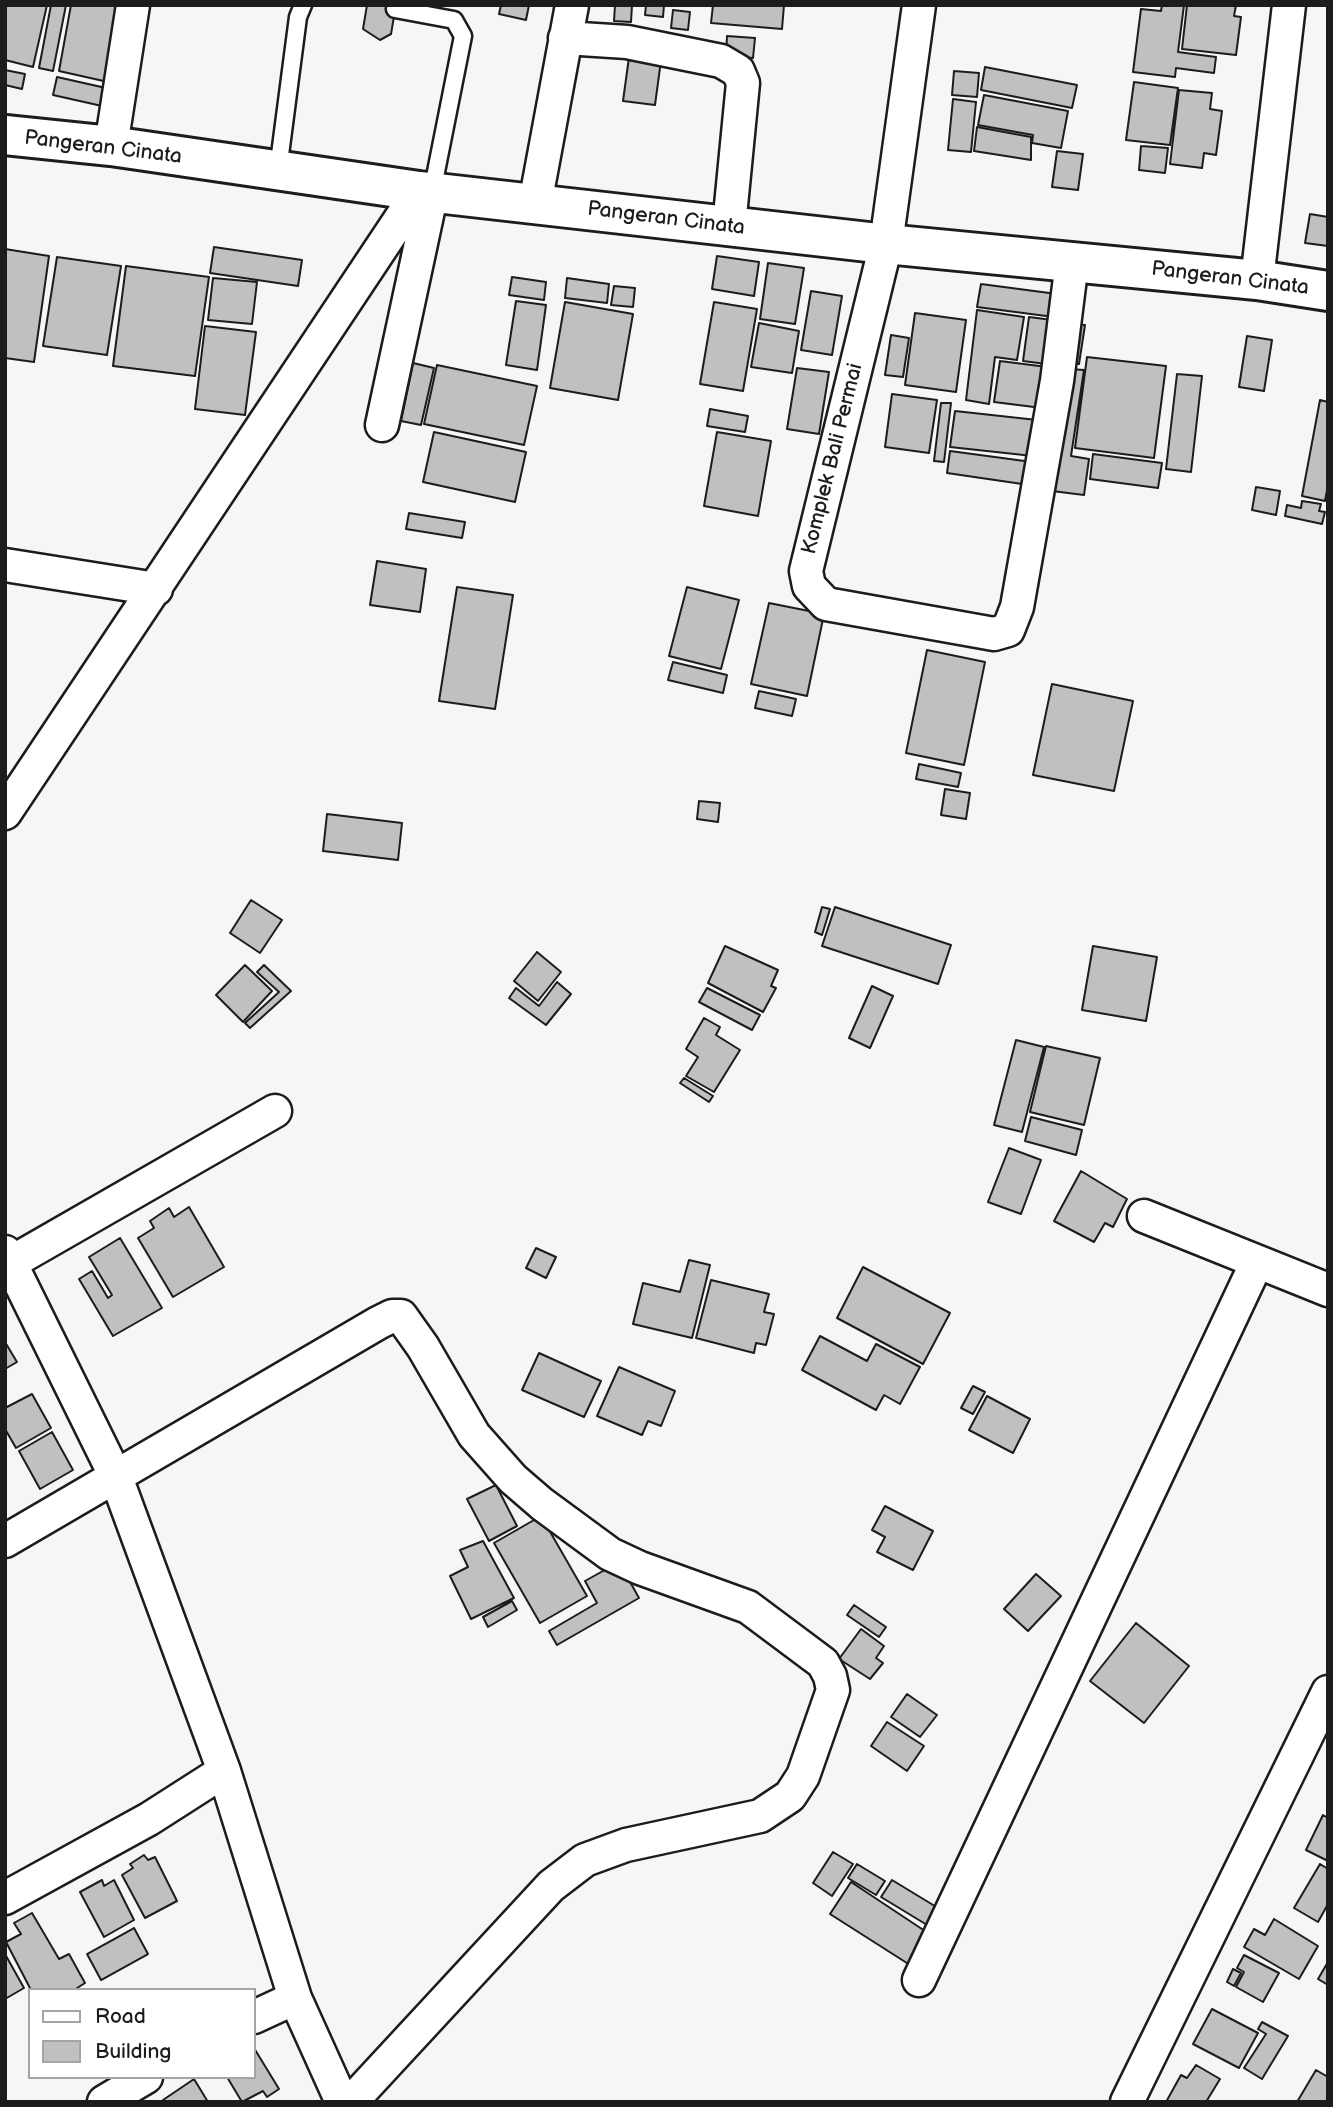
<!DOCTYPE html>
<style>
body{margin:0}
#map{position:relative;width:1333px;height:2107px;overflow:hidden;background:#f6f6f6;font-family:"Balsamiq Sans",sans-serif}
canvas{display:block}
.frame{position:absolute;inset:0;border:7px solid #1c1c1c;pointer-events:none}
.legend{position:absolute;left:28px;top:1988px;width:228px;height:91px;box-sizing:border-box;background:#fff;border:2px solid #a4a4a4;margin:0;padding:9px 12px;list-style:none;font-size:21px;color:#1c1c1c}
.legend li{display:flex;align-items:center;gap:14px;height:35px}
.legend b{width:35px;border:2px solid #a4a4a4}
</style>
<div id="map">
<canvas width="1333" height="2107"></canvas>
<div class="frame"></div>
<ul class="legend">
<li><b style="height:9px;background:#fff"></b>Road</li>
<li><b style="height:19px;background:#c0c0c0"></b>Building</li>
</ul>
</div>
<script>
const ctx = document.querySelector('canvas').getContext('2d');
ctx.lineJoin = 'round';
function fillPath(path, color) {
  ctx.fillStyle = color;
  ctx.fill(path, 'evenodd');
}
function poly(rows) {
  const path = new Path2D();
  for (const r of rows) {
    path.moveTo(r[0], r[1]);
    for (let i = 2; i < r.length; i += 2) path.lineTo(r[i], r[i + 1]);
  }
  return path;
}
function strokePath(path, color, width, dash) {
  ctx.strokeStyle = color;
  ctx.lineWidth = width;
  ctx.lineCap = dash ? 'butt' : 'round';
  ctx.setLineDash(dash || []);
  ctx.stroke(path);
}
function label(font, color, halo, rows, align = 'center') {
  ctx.font = font + ' "Balsamiq Sans",sans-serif';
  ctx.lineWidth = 7;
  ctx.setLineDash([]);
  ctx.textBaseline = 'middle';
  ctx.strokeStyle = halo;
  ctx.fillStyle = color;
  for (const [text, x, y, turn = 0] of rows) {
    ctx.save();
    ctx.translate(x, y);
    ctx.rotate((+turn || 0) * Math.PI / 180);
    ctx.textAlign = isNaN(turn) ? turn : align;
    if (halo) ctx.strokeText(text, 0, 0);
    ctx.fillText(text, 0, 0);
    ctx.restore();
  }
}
const building = poly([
 [5,5,47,5,33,67,5,60,5,5],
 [51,5,66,5,53,71,39,68,51,5],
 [71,5,122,5,108,82,59,71,71,5],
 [367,5,396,5,391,34,380,40,363,29,367,5],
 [501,5,529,5,526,20,499,14,501,5],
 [615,5,632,5,631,22,614,21,615,5],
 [646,5,664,5,663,17,645,15,646,5],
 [713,5,784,5,782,29,711,23,713,5],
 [1162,5,1184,5,1178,52,1216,57,1214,73,1176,68,1175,77,1133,72,1141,9,1161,11,1162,5],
 [1187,5,1236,5,1234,16,1241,17,1236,55,1182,49,1187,5],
 [673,10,690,12,688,30,671,28,673,10],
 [727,36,755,38,753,58,726,56,727,36],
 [630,50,662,53,655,105,623,101,630,50],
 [985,67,1077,85,1072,108,981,90,985,67],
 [5,70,25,74,22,89,5,85,5,70],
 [954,71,979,73,977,97,952,95,954,71],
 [57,77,106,88,102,106,53,95,57,77],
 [1134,82,1178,88,1170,145,1126,140,1134,82],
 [1179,90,1212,93,1210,109,1222,111,1216,155,1204,153,1202,168,1170,164,1179,90],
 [984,95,1068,111,1061,148,1032,143,1033,135,978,125,984,95],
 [953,99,976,102,971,152,948,150,953,99],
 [977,127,1031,137,1031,160,974,151,977,127],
 [1141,146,1168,148,1165,173,1139,170,1141,146],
 [1057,151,1083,154,1078,190,1052,187,1057,151],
 [1310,214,1328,217,1328,246,1305,243,1310,214],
 [214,247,302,260,298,286,210,273,214,247],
 [5,249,49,256,34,362,5,358,5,249],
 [717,256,759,262,754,296,712,289,717,256],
 [57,257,121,266,107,355,43,346,57,257],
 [768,263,804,268,795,324,760,319,768,263],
 [126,266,209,277,195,376,113,366,126,266],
 [512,277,546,282,544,300,509,295,512,277],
 [213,278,257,282,252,324,208,320,213,278],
 [567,278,609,284,607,303,565,298,567,278],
 [981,284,1057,294,1054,317,977,307,981,284],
 [614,286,635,288,633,307,611,305,614,286],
 [811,291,842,296,832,355,801,350,811,291],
 [516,301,546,305,537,370,506,365,516,301],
 [565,302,633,314,618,400,550,388,565,302],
 [714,302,757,309,743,391,700,384,714,302],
 [977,310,1024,317,1017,360,995,357,989,404,966,400,977,310],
 [915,313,966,320,956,392,905,385,915,313],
 [1029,317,1060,321,1054,365,1023,361,1029,317],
 [759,323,799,331,792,373,751,367,759,323],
 [1072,324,1085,325,1079,364,1066,362,1072,324],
 [205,326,256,332,245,415,195,409,205,326],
 [891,335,909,338,903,377,885,375,891,335],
 [1247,336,1272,340,1264,391,1239,387,1247,336],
 [1087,357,1166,366,1154,458,1075,448,1087,357],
 [1000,361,1055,368,1050,409,994,402,1000,361],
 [413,363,434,368,421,425,401,421,413,363],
 [437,365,537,386,524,445,424,424,437,365],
 [797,368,829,372,819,434,787,429,797,368],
 [1070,369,1084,370,1071,456,1089,459,1084,495,1052,491,1070,369],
 [1177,374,1202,376,1191,472,1166,469,1177,374],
 [892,394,937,400,929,453,885,447,892,394],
 [1320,400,1328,402,1328,485,1325,501,1302,496,1320,400],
 [941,403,951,403,944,462,934,461,941,403],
 [710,409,748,416,745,432,707,426,710,409],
 [955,411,1037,420,1033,456,950,447,955,411],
 [434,432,526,452,515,502,423,482,434,432],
 [717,432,771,441,758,516,704,506,717,432],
 [950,451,1032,462,1029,485,947,473,950,451],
 [1093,454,1162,463,1158,488,1090,479,1093,454],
 [1256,487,1280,491,1276,515,1252,510,1256,487],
 [1302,501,1321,504,1319,511,1325,512,1322,524,1285,516,1287,505,1301,508,1302,501],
 [409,513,465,522,462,538,406,529,409,513],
 [377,561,426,569,420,612,370,605,377,561],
 [457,587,513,595,495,709,439,701,457,587],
 [687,587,739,600,721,669,669,656,687,587],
 [769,603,824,614,807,696,751,684,769,603],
 [927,650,985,662,964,765,906,753,927,650],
 [673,662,727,675,723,693,668,680,673,662],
 [1052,684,1133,701,1114,791,1033,775,1052,684],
 [759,691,796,699,792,716,755,708,759,691],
 [919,764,961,773,958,787,916,779,919,764],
 [945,789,970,793,966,819,941,815,945,789],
 [699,801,720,803,718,822,697,819,699,801],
 [327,814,402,823,398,860,323,851,327,814],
 [251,900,282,920,260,953,230,933,251,900],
 [822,907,830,909,822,935,815,932,822,907],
 [835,907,951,945,938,984,822,946,835,907],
 [725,946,778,970,771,986,776,988,763,1012,708,983,725,946],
 [1093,946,1157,957,1146,1021,1082,1010,1093,946],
 [537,952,561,972,538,1001,514,981,537,952],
 [245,965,272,991,243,1022,216,995,245,965],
 [264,965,291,991,250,1028,245,1023,279,992,257,972,264,965],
 [557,982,571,994,546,1025,509,998,516,988,539,1006,557,982],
 [872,986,893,996,870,1048,849,1038,872,986],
 [707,988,760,1015,752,1030,699,1002,707,988],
 [704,1018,720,1027,716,1035,740,1050,714,1092,686,1076,698,1057,686,1049,704,1018],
 [1016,1040,1044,1047,1022,1132,994,1125,1016,1040],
 [1046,1046,1100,1058,1084,1125,1030,1112,1046,1046],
 [684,1078,713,1096,709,1102,680,1083,684,1078],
 [1031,1117,1082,1130,1076,1155,1025,1141,1031,1117],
 [1009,1148,1041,1160,1021,1214,988,1202,1009,1148],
 [1081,1171,1127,1199,1113,1227,1105,1223,1094,1242,1054,1221,1081,1171],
 [189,1207,224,1267,173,1297,138,1238,154,1228,150,1221,169,1208,174,1217,189,1207],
 [120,1238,162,1308,113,1336,79,1279,92,1271,108,1298,112,1295,89,1257,120,1238],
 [536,1248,556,1257,546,1278,526,1268,536,1248],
 [689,1260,710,1265,692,1338,633,1324,643,1283,680,1292,689,1260],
 [863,1267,950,1313,923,1364,837,1318,863,1267],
 [711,1280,769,1294,764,1312,774,1314,766,1345,756,1343,754,1353,696,1338,711,1280],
 [820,1336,867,1361,876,1344,920,1367,900,1404,884,1395,876,1410,802,1370,820,1336],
 [5,1342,17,1362,5,1369,5,1342],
 [539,1353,601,1381,584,1417,522,1390,539,1353],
 [619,1367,675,1391,661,1426,648,1421,642,1435,597,1416,619,1367],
 [973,1386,985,1392,973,1414,961,1408,973,1386],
 [32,1394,51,1428,16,1448,5,1429,5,1408,32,1394],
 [987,1396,1030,1419,1013,1453,969,1430,987,1396],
 [52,1432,73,1470,40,1489,19,1451,52,1432],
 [496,1485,517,1526,489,1541,467,1499,496,1485],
 [885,1506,933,1531,913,1570,877,1552,885,1537,872,1530,885,1506],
 [541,1516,587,1596,540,1623,494,1543,541,1516],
 [483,1541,514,1598,471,1619,450,1576,468,1567,460,1550,483,1541],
 [619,1562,639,1598,557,1645,549,1631,597,1603,585,1581,619,1562],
 [1036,1574,1061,1596,1028,1631,1004,1609,1036,1574],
 [512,1601,517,1610,488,1627,483,1617,512,1601],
 [854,1605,886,1627,879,1637,847,1615,854,1605],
 [1136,1623,1189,1666,1144,1723,1090,1681,1136,1623],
 [861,1629,884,1646,876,1658,883,1663,870,1679,839,1659,861,1629],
 [907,1694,937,1715,920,1737,891,1717,907,1694],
 [887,1722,924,1746,907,1771,871,1746,887,1722],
 [1323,1815,1328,1818,1328,1861,1306,1850,1323,1815],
 [833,1852,853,1864,832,1896,813,1883,833,1852],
 [144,1855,148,1860,155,1857,177,1901,145,1918,122,1875,133,1868,130,1864,144,1855],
 [857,1864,885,1881,876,1895,848,1878,857,1864],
 [1320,1864,1328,1869,1328,1904,1318,1922,1294,1908,1320,1864],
 [102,1880,104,1886,114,1880,134,1920,104,1937,80,1892,102,1880],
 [892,1880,943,1911,932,1928,881,1897,892,1880],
 [851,1882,931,1935,910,1965,830,1914,851,1882],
 [32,1913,59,1959,69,1954,85,1983,74,1990,31,1990,6,1942,21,1934,14,1923,32,1913],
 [1274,1919,1318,1946,1299,1979,1244,1947,1254,1929,1265,1935,1274,1919],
 [134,1928,148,1954,101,1980,87,1954,134,1928],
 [5,1954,24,1988,5,1999,5,1954],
 [1244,1955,1279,1973,1263,2002,1236,1987,1244,1972,1237,1968,1244,1955],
 [1328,1962,1328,1985,1318,1979,1328,1962],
 [1233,1969,1241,1973,1234,1986,1227,1982,1233,1969],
 [1212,2009,1258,2033,1239,2068,1193,2044,1212,2009],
 [1262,2022,1288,2036,1262,2079,1244,2068,1266,2034,1258,2029,1262,2022],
 [254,2048,279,2089,267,2097,263,2091,242,2102,227,2077,254,2077,254,2048],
 [1196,2065,1220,2079,1206,2102,1166,2102,1181,2075,1187,2078,1196,2065],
 [1316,2070,1328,2077,1328,2102,1297,2102,1316,2070],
 [194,2079,208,2102,164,2102,163,2100,194,2079]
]);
const lane = poly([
 [395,9,454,20,463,36,432,192],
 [278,170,298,17,303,5]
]);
const street = poly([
 [919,5,886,244,806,571,809,586,826,604,994,634,1008,630,1017,607,1057,381,1072,262],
 [565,38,627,42,721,61,738,71,743,83,729,226],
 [111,146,133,5],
 [535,204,572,5],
 [1257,280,1289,5],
 [382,425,432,192],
 [5,565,156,589],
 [5,813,419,191],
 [1144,1216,1328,1290],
 [5,1252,116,1477,224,1771,295,1998,342,2102],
 [5,1266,275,1111],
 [5,1541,378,1323,392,1316,401,1316,423,1347,474,1435,513,1479,542,1504,610,1554,640,1568,748,1607,823,1663,830,1676,833,1690,803,1776,790,1796,760,1816,626,1845,585,1860,551,1886,351,2102],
 [5,1898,149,1819,224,1771],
 [919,1980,1257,1262],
 [254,2017,295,1998],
 [104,2102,146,2077],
 [1127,2102,1328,1692]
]);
const secondary = poly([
 [5,135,111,146,419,191,886,244,1257,280,1328,291]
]);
const streetNames = [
 ["Pangeran Cinata",103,148,7],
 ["Pangeran Cinata",666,219,7],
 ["Pangeran Cinata",1230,279,7],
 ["Komplek Bali Permai",833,459,-76]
];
fillPath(building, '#c0c0c0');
strokePath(building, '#1c1c1c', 2);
strokePath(lane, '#1c1c1c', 21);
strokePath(street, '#1c1c1c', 37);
strokePath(secondary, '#1c1c1c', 44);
strokePath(lane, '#fff', 16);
strokePath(street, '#fff', 32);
strokePath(secondary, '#fff', 38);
label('21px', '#1c1c1c', '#fff', streetNames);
</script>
